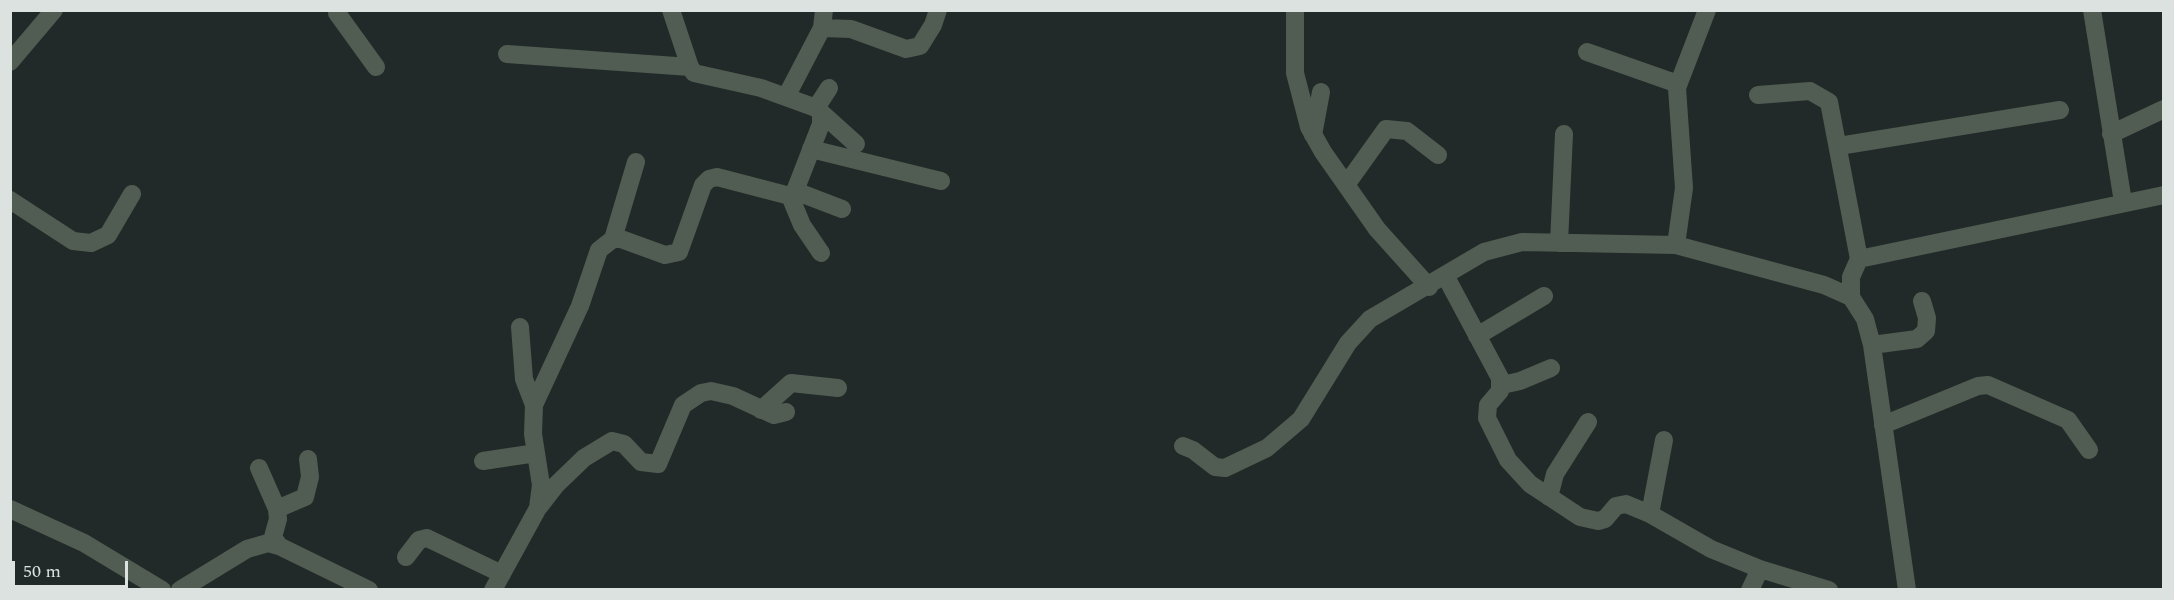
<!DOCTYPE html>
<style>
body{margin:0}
#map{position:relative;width:2174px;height:600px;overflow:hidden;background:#212a28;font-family:Spectral,serif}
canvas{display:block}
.frame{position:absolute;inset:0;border:12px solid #dce2e0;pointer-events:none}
.scale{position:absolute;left:12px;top:561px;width:116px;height:27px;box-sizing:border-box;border:3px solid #dce2e0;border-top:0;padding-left:8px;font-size:18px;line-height:21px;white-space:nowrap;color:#dce2e0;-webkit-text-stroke:4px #212a28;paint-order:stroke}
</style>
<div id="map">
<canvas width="2174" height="600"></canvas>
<div class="frame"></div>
<div class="scale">50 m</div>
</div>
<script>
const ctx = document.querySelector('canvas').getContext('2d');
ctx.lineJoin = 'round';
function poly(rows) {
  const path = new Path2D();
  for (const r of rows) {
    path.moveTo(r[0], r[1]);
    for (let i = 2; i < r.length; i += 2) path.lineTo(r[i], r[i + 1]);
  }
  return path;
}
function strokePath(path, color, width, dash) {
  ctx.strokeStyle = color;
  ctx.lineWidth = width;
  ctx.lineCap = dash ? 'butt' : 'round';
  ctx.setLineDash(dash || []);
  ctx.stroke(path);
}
const minor = poly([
 [671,10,690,67,694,73,761,88,816,108,856,144],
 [1295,10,1295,73,1309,127,1323,152,1377,229,1429,287],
 [2092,10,2123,202],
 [337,13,376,67],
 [822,28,851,29,906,49,920,46,933,25,938,10],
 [1587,52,1678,84],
 [507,54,690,67],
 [10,62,54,10],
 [1758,95,1810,91,1829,102,1859,259,1851,277,1851,297],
 [786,97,822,28,824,10],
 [816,108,829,88],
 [2111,134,2164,109],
 [1313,135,1321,92],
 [1839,146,2060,110],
 [811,149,941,181],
 [1346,185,1386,129,1407,131,1438,155],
 [795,191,842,209],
 [790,196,802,225,821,253],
 [10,200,73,241,91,243,108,235,132,194],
 [613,239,636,162],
 [1559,243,1564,134],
 [1676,245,1684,188,1677,88,1707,10],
 [1859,259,2164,195],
 [1446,277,1500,378,1500,391,1488,405,1487,418,1508,460,1530,484,1580,517,1598,521,1605,519,1616,506,1626,504,1650,514,1711,549,1760,569,1829,590],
 [520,327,524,379,534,405],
 [1477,336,1544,296],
 [1872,345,1917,339,1926,331,1927,318,1922,301],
 [1502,385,1520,381,1551,368],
 [761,410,791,383,838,388],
 [1883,425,1978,386,1988,385,2068,420,2089,450],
 [1183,446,1193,450,1215,467,1225,468,1267,448,1301,419,1348,343,1370,319,1484,252,1522,242,1676,245,1824,285,1851,297,1865,319,1872,345,1907,590],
 [483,461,536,453],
 [259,468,277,509,278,519,273,537,279,546],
 [1549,497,1555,474,1588,422],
 [539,507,556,485,584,458,612,441,624,444,641,462,658,464,683,405,701,393,711,391,733,396,774,415,786,412],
 [10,509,84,543,162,590],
 [277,509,305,497,310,477,308,459],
 [1650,514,1664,440],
 [406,557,419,540,427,538,502,574],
 [180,590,247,549,268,543,279,546,369,590],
 [493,590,538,508,541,485,533,434,534,405,580,306,599,250,613,239,621,239,665,255,679,252,703,185,709,179,717,177,790,196,795,191,821,124,821,115],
 [1750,590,1760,569]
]);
strokePath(minor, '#515d53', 18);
</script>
